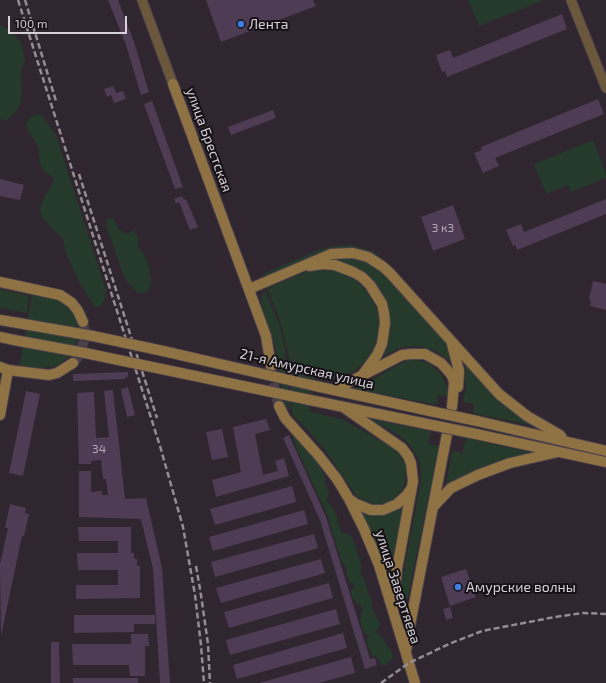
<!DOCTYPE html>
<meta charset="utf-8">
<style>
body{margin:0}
#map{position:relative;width:606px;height:683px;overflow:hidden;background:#30262f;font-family:"Exo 2",sans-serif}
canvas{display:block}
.scale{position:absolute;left:8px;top:16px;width:119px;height:18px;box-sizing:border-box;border:2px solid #d8d1d8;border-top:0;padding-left:5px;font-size:12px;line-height:14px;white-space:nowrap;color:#d8d1d8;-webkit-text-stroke:3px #151115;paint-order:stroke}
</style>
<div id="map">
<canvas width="606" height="683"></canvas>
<div class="scale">100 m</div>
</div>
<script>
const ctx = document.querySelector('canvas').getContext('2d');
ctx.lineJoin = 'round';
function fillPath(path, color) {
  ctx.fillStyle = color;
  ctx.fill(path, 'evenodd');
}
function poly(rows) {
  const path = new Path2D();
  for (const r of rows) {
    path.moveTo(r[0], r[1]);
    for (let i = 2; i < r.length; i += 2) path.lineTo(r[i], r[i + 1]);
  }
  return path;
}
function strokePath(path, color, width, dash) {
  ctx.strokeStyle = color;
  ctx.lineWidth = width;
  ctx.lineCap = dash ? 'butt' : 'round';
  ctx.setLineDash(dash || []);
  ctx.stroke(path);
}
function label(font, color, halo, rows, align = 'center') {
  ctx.font = font + ' "Exo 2",sans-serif';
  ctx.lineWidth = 4;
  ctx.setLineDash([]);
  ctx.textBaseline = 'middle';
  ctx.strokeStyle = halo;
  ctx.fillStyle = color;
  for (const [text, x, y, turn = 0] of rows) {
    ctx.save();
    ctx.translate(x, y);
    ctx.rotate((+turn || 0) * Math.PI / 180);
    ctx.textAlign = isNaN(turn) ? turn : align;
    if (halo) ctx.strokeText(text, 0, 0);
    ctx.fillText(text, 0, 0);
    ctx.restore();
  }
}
const green = poly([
 [468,0,544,0,479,26],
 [0,25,8,29,21,42,25,60,21,72,22,86,21,102,16,112,7,120,0,119],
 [41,114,56,135,106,290,104,302,100,307,95,307,79,282,66,253,63,239,42,218,40,209,43,199,53,183,54,178,44,172,40,164,38,146,27,129,26,123,32,116],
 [593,140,606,173,606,178,571,192,568,185,546,194,534,164],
 [107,218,113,218,119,230,126,234,134,230,138,237,138,247,144,254,149,267,151,281,150,288,144,294,138,293,128,283,123,274,106,225],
 [350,245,373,251,382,258,381,259,370,254,357,250,340,248,322,252,264,276,263,274,320,249,335,246],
 [352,257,363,260,384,272,444,339,448,347,453,366,446,358,436,351,419,346,402,347,382,356,387,341,389,330,380,293,328,259],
 [316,270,336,271,358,281,370,295,377,309,379,324,378,333,375,345,369,357,356,370,341,377,332,378,314,375,309,411,344,420,393,448,400,454,405,464,406,469,405,483,402,490,395,498,382,504,375,504,367,502,359,498,355,494,327,453,306,428,293,415,292,412,289,358,281,324,267,288,306,272],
 [0,289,29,296,27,313,0,308],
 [265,290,280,327,285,349,290,408,286,407,284,404,276,351,261,304,261,296],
 [32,295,56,299,61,301,71,309,76,318,78,325,78,337,75,346,70,356,60,364,51,367,40,368,20,365],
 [410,360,421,361,429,364,437,370,442,376,447,388,447,396,438,395,437,405,355,389,403,362],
 [467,364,534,424,534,426,473,413,474,404,463,402,466,388,465,365],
 [374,420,431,431,428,444,439,446,404,615,401,604,401,586,421,480,421,469,418,458,409,444,400,436,374,421],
 [292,435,293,435,314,458,324,474,326,487,329,491,327,501,337,514,337,520,341,532,352,536,361,564,361,573,366,584,368,593,372,600,372,608,380,624,376,632,384,639,387,646,391,650,393,655,392,659,386,665,381,665,380,661,376,657,372,656,369,648,366,642,369,637,368,635,364,632,360,620,362,609,360,604,356,603,353,599,351,593,351,590,354,589,354,585,353,583,350,583,348,579,346,573,347,570,341,560,327,514,297,449],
 [466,438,529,452,529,454,511,458,488,466,446,485,452,451,462,453],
 [402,505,401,517,388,583,360,510]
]);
const building = poly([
 [108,0,118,0,134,42,149,92,141,95,126,45],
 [206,0,313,0,316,6,221,42],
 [562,14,567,29,447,77,445,71,442,72,436,55,450,50,453,58],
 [113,86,116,93,123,91,126,99,114,103,111,95,107,97,104,89],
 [598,99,604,114,495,158,499,166,483,173,474,153,482,150,481,147],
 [152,101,183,187,175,189,144,104],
 [273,110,276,118,231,135,228,127],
 [0,179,24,185,20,200,0,196],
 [182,196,184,200,186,199,198,227,190,230,179,202,176,204,174,199],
 [606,199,606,214,517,250,515,245,513,246,506,230,521,224,524,232],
 [453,205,465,239,433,251,421,217],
 [593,281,606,284,606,310,590,306,591,300,589,299],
 [128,372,128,377,125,377,125,379,73,381,73,374],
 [128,387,135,415,127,417,121,389],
 [113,390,125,499,146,498,162,568,170,683,160,683,153,569,141,519,79,517,79,471,91,471,91,492,102,491,102,495,108,495,106,479,103,479,101,460,91,461,91,464,79,464,77,393,94,392,96,438,109,437,104,391],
 [26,391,40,394,23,476,9,473],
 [266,419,270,430,255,434,263,475,278,471,275,461,284,458,289,476,216,497,212,480,241,472,233,427],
 [222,429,228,457,212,460,206,432],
 [289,435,326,517,370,659,375,658,377,665,365,669,320,520,283,438],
 [292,486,296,502,215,525,210,509],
 [10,504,26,508,25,513,29,514,24,536,22,536,1,636,0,564,8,528,5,528],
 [304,510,308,524,213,551,209,537],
 [78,527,131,527,131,553,134,553,134,559,137,559,137,566,140,566,140,598,76,599,76,585,118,585,118,570,78,570,77,553,118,553,118,541,79,541],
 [314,534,318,548,215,577,211,562],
 [321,559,325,573,221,603,216,588],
 [466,569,476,597,450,606,441,577],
 [329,583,333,598,229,628,224,612],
 [450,607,453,618,446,620,443,609],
 [336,609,340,624,230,655,226,640],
 [74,615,155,615,155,624,134,624,134,632,74,633],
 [343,633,347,648,237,679,233,665],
 [131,634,148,634,149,646,145,646,145,676,130,676,129,665,73,665,72,644,131,644],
 [51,642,59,642,60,683,51,683],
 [351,657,355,673,319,683,259,683],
 [73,678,138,678,138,683,73,683]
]);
const secondaryTunnel = poly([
 [73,363,78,357,84,341,85,332,83,322],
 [272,368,275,392,279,406]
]);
const street = poly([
 [142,0,173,84],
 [571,0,606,88]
]);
const secondary = poly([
 [173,84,266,336,271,366],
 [309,266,323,264,335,265,353,272,362,277,370,285,382,304,384,313,385,323,382,344,377,355,361,377],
 [0,282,60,295,72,303,78,311,83,322],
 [249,289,331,254,353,253,368,257,382,266,389,272,499,394,527,416,560,435,564,441],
 [0,320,18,323],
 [0,337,14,340],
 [452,344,459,371,458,387],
 [0,367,8,370,49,375,57,373,73,363],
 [311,385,430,411],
 [334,390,402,355,411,354,425,354,441,363,450,373,453,378,454,383,452,407],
 [305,399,427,424],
 [279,406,285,418,319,456,337,479,349,499,364,529,379,565,415,683],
 [343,407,402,448,408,456,411,463,413,481,397,569,394,605],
 [0,415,8,370],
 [477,421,606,451],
 [476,434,606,462],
 [349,499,356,504,371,510,383,510,397,504,407,495,410,490],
 [434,506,451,488,478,475,510,463,558,452],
 [406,651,411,620,447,434]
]);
const rail = poly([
 [18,0,160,446,183,527,195,595,201,645,204,683],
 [25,0,56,101],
 [79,174,157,418],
 [196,566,201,595,208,644,210,683],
 [381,683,409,663,449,644,482,631,555,617,583,613,606,614]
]);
const secondaryBridge = poly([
 [18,323,93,336,163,351,311,385],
 [14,340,85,353,305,399],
 [430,411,477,421],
 [427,424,476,434]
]);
const markers = [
 [241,24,4,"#3f7fe0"],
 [458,587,4,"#3f7fe0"]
];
const numberNames = [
 ["3 к3",443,228],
 ["34",99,449]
];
const poiNames = [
 ["Лента",249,24],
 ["Амурские волны",466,587]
];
const streetNames = [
 ["улица Брестская",209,140,70],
 ["21-я Амурская улица",307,369,13],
 ["улица Завертяева",398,587,72]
];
fillPath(green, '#253a2b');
fillPath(building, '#4d3c54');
strokePath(secondaryTunnel, '#494048', 10, [10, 5]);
strokePath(street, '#4b414a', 11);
strokePath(secondary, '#4b414a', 12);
strokePath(street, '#6b583c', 9);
strokePath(secondary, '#8f7244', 10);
strokePath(rail, '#958c94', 2.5, [6, 3]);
strokePath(secondaryBridge, '#4b414a', 12, []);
strokePath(secondaryBridge, '#8f7244', 10);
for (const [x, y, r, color] of markers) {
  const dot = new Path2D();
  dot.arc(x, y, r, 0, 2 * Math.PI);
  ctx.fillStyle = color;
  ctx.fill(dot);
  strokePath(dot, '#151115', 1.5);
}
label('12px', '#b5acb7', null, numberNames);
label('14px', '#d8d1d8', '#151115', poiNames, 'left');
label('14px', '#d8d1d8', '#151115', streetNames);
</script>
